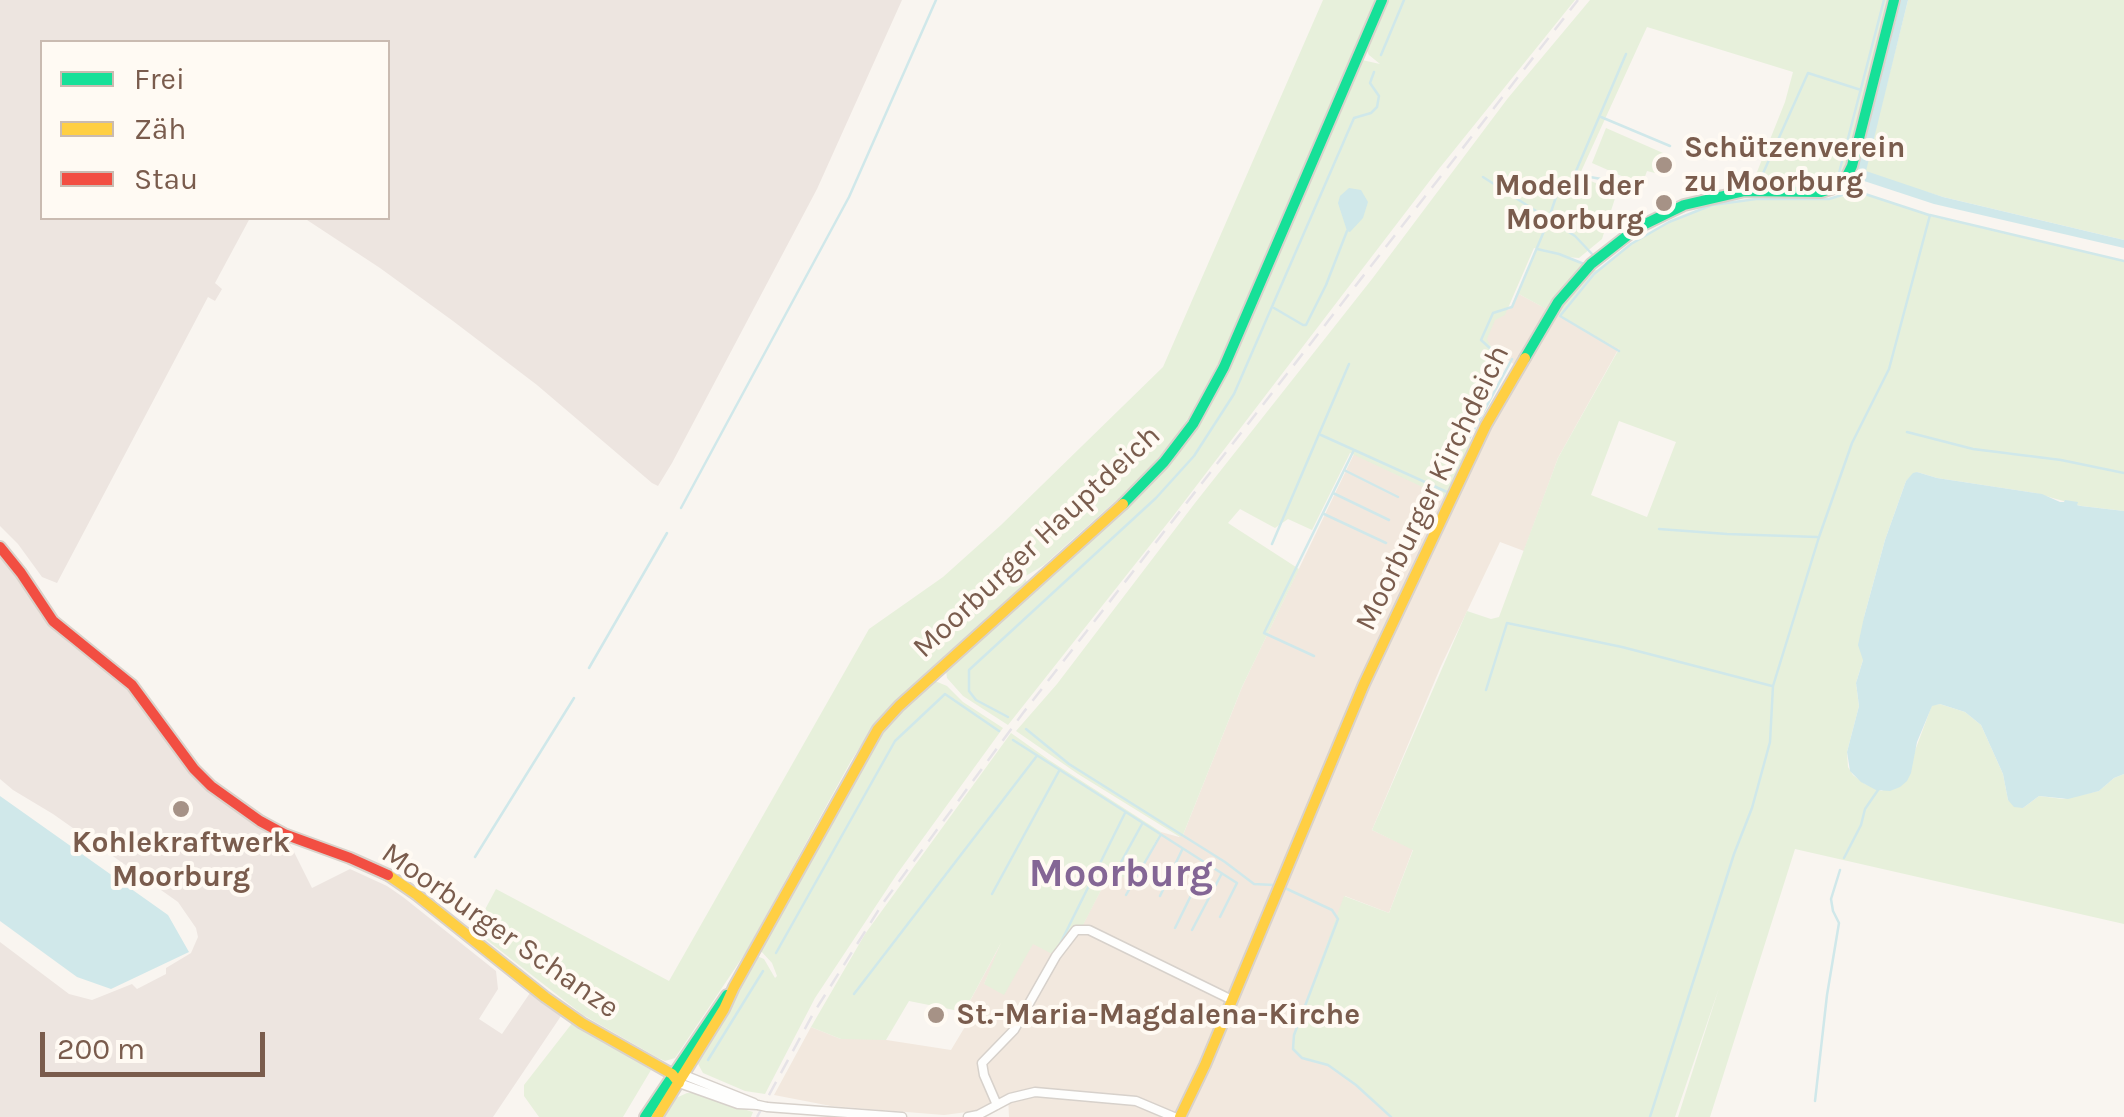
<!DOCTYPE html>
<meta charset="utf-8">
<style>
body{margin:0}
#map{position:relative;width:2124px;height:1117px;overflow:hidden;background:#f9f5f0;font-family:Karla,sans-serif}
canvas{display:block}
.legend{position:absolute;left:40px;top:40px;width:350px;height:180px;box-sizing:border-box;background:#fffaf3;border:2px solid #cabbb1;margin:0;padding:12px 18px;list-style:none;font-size:30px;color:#7a5c4d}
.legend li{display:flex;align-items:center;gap:20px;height:50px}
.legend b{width:50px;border:2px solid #cabbb1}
.scale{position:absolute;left:40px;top:1032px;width:225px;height:45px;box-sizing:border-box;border:5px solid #7a5c4d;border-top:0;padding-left:12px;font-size:30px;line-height:35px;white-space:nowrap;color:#7a5c4d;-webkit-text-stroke:8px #fffaf3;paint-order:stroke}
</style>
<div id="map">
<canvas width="2124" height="1117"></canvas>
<ul class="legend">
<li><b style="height:12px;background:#16e098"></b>Frei</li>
<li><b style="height:12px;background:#ffcf43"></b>Zäh</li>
<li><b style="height:12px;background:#f24e42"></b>Stau</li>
</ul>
<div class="scale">200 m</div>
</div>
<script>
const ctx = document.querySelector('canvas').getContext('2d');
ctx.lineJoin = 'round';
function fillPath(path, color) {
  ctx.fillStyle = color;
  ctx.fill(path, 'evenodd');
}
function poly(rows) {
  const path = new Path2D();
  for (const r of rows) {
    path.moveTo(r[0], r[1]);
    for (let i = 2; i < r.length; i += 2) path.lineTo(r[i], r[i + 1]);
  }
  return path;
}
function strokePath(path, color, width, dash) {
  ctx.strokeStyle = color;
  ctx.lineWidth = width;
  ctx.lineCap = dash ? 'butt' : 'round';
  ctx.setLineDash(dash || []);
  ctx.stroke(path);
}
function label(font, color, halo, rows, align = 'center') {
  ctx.font = font + ' Karla,sans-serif';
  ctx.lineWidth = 8;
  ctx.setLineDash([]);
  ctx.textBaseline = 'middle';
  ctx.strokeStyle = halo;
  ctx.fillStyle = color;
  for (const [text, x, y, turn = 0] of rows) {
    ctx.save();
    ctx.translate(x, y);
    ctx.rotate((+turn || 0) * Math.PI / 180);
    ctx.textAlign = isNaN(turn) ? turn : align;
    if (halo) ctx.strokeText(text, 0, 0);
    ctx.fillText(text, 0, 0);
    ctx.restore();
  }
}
const residential = poly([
 [1517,293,1619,348,1558,458,1524,551,1500,542,1441,666,1372,830,1413,849,1389,913,1345,896,1302,1058,1328,1065,1356,1085,1391,1117,1009,1117,1008,1096,975,1111,944,1115,831,1106,774,1095,811,1027,841,1039,880,1039,951,1050,969,1020,964,1012,1012,923,984,984,1033,943,1081,928,1111,871,1133,882,1161,832,1179,837,1183,835,1242,687,1354,454,1447,498,1516,366,1482,339,1494,314,1510,309]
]);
const industrial = poly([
 [0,0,902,0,817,189,672,463,658,486,652,483,537,385,453,321,380,268,304,218,388,218,388,42,42,42,42,218,250,218,215,283,222,289,215,301,208,297,57,583,42,577,18,544,0,526],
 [0,555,17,575,41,616,70,644,105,670,134,696,194,778,233,810,289,842,312,888,350,869,387,886,403,897,496,971,498,989,479,1019,502,1034,530,993,561,1016,493,1117,0,1117,0,942,69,994,92,1000,132,984,137,989,166,974,166,968,191,953,198,937,196,928,178,902,53,814,13,790,0,779]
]);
const green = poly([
 [1323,0,1375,0,1219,362,1191,414,1171,443,1139,480,1044,565,1024,577,1027,582,901,696,879,718,851,761,746,952,675,1058,665,1061,658,1058,583,1015,474,930,496,889,669,981,869,629,943,577,1001,525,1163,367],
 [1387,0,1575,0,1438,170,1174,515,1008,725,963,696,947,678,946,671,1163,472,1205,414,1222,383,1346,100,1362,60,1380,64,1369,55,1366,49],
 [1590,0,1891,0,1849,164,1841,179,1835,184,1818,189,1757,187,1753,182,1785,102,1793,72,1647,27,1579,176,1617,192,1602,239,1579,258,1567,257,1598,271,1631,244,1669,222,1712,205,1756,199,1829,199,1856,194,1865,194,1930,216,2124,261,2124,511,2081,506,2035,493,1937,478,1917,472,1906,481,1885,540,1864,617,1863,660,1856,683,1859,706,1847,752,1848,767,1853,775,1865,784,1882,791,1913,756,1932,705,1940,704,1965,712,1981,725,2003,774,2008,800,2023,808,2039,796,2063,799,2099,791,2114,778,2124,774,2124,924,1795,849,1710,1117,1678,1117,1719,988,1675,1117,1391,1117,1356,1085,1328,1065,1302,1058,1293,1049,1294,1035,1344,896,1389,913,1413,850,1372,830,1467,611,1491,619,1499,617,1558,458,1619,349,1517,293,1536,250,1546,250,1534,248,1505,315,1495,320,1487,339,1497,358,1472,422,1469,453,1448,499,1350,453,1312,530,1288,519,1275,528,1240,509,1228,523,1299,569,1242,687,1183,835,1180,837,1078,774,1016,731,1057,684,1195,503,1372,279,1508,98],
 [1619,421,1676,442,1647,517,1591,495],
 [1908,0,2124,0,2124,240,1943,197,1868,174,1865,171],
 [1606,128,1663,153,1655,173,1647,171,1642,185,1592,163],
 [935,681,947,686,963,702,1003,728,897,874,815,998,765,1094,745,1091,703,1073,697,1062,757,956,764,959,775,978,777,976,772,963,760,950,872,746,893,718],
 [1011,733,1049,760,1161,832,1133,882,1111,871,1081,929,1056,956,1033,944,1004,995,984,984,1001,943,964,1012,909,1001,886,1040,841,1039,811,1027,865,934],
 [573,1022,651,1070,623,1117,539,1117,524,1096,524,1085],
 [687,1093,693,1093,753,1112,751,1117,664,1117,676,1098]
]);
const water = poly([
 [1901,0,1908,0,1866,171,1943,197,2124,240,2124,248,1934,204,1861,180,1858,174,1859,164],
 [1349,188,1361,190,1368,202,1363,218,1350,232,1347,231,1338,203,1340,196],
 [1917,472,1937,478,2042,494,2060,502,2064,502,2065,500,2078,502,2077,505,2081,506,2124,511,2124,774,2114,778,2099,791,2068,799,2039,796,2023,808,2014,807,2008,800,2003,774,1981,725,1965,712,1940,704,1932,706,1917,742,1911,773,1907,781,1900,787,1890,791,1876,790,1861,782,1850,771,1847,752,1859,706,1856,683,1863,660,1858,645,1864,617,1885,540,1906,481,1913,473],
 [0,796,168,915,189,952,111,989,77,977,0,921]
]);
const stream = poly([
 [1381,55,1404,0],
 [1861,90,1808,73,1760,180,1822,184,1832,181,1839,173,1884,0],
 [1601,117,1670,146],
 [1483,177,1575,236,1592,254],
 [1746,178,1759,180],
 [1624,183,1590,177,1576,171,1626,54],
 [1537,249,1559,254,1584,264],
 [1274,308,1303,325,1306,325,1326,285,1347,231],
 [1619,351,1560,316,1594,274,1631,244,1669,222,1712,205,1756,199,1829,199,1849,193,1865,194,1929,215],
 [1512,359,1468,441,1464,440,1461,437,1461,430,1470,419,1493,354,1492,350,1481,340,1493,313,1512,307,1547,224,1562,179],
 [1907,432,1973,449,2061,460,2124,473],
 [1321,435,1447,492],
 [1346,471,1398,497],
 [1333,493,1389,520],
 [681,508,849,197,936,0],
 [1324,514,1386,543],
 [1659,529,1727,534,1817,537],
 [1272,544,1349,364],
 [1314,656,1264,633,1354,450],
 [589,668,667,533],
 [1486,690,1507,623,1622,647,1772,686],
 [1008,717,976,700,969,691,969,670,1156,498,1194,456,1234,394,1354,118,1371,113,1377,107,1379,96,1370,83,1374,72],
 [1026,729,1069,764,1225,862,1254,884,1274,885],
 [1013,740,1237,883,1220,917],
 [475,857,574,698],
 [1844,858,1861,825,1865,809,1878,790],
 [1109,884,1142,824],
 [1285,888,1332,910,1338,919,1294,1035,1293,1049,1302,1058,1328,1065,1356,1085,1391,1117],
 [992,894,1059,771],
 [1126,895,1160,836],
 [1160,896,1182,850],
 [1175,928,1206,865],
 [1192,930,1221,875],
 [1057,950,1125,813],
 [776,953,895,741,945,694,999,731],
 [854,994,1036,757],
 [708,1060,763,971],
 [1815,1101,1827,995,1839,923,1833,911,1831,899,1840,870],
 [1650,1117,1734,854,1752,808,1770,742,1773,686,1819,537,1852,443,1889,369,1930,215,2124,261]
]);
const street = poly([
 [684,1075,754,1103],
 [679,1083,738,1104,758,1105],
 [997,1105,984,1075,982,1063,1014,1030,1056,956,1076,930,1089,930,1232,1000],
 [767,1107,902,1117],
 [968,1117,978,1115,1010,1098,1035,1092,1136,1101,1174,1117]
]);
const fast = poly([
 [1525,358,1558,302,1591,264,1637,228,1684,205,1745,191,1821,192,1837,187,1846,178,1852,166,1894,0],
 [1123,504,1164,462,1193,424,1224,367,1382,0],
 [645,1117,727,995]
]);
const slow = poly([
 [388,875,417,895,545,997,582,1023,672,1074,679,1083],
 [657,1117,724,1009,734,987,878,729,899,706,1123,504],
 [1180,1117,1205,1065,1364,684,1486,425,1525,358]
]);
const jam = poly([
 [0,547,21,573,53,621,132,685,194,769,211,786,260,821,284,834,350,858,388,875]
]);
const rail = poly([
 [757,1117,813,1014,883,903,1023,713,1578,0]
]);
const streetBridge = poly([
 [758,1105,767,1107]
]);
const markers = [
 [1664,165,10,"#a69286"],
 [1664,203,10,"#a69286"],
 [181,809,10,"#a69286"],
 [936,1015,10,"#a69286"]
];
const poiNames = [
 ["Schützenverein",1684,148],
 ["zu Moorburg",1684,182],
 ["Modell der",1644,186,"right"],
 ["Moorburg",1644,220,"right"],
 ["Kohlekraftwerk",181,843,"center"],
 ["Moorburg",181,877,"center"],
 ["St.-Maria-Magdalena-Kirche",956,1015]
];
const streetNames = [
 ["Moorburger Kirchdeich",1433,488,-64],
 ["Moorburger Hauptdeich",1037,542,-43],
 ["Moorburger Schanze",500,931,35]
];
const districtNames = [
 ["Moorburg",1121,875]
];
fillPath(residential, '#f2e8de');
fillPath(industrial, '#ede5e0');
fillPath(green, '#e7f0db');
fillPath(water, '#d0e8ea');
strokePath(stream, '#d0e8ea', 2.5);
strokePath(street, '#d7d1cb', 11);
strokePath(fast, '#d9d2cb', 14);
strokePath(slow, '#d9d2cb', 14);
strokePath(jam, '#d9d2cb', 14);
strokePath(street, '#fefefd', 8);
strokePath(fast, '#16e098', 10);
strokePath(slow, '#ffcf43', 10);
strokePath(jam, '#f24e42', 10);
strokePath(rail, '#e6e3e7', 2.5, [15, 10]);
strokePath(streetBridge, '#d7d1cb', 11, []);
strokePath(streetBridge, '#fefefd', 8);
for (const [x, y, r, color] of markers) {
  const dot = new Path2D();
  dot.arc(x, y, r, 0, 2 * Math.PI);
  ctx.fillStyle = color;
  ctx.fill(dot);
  strokePath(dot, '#fffaf3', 4);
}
label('bold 30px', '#7a5c4d', '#fffaf3', poiNames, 'left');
label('30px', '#7a5c4d', '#fffaf3', streetNames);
label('bold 40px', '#846695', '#fffaf3', districtNames);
</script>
